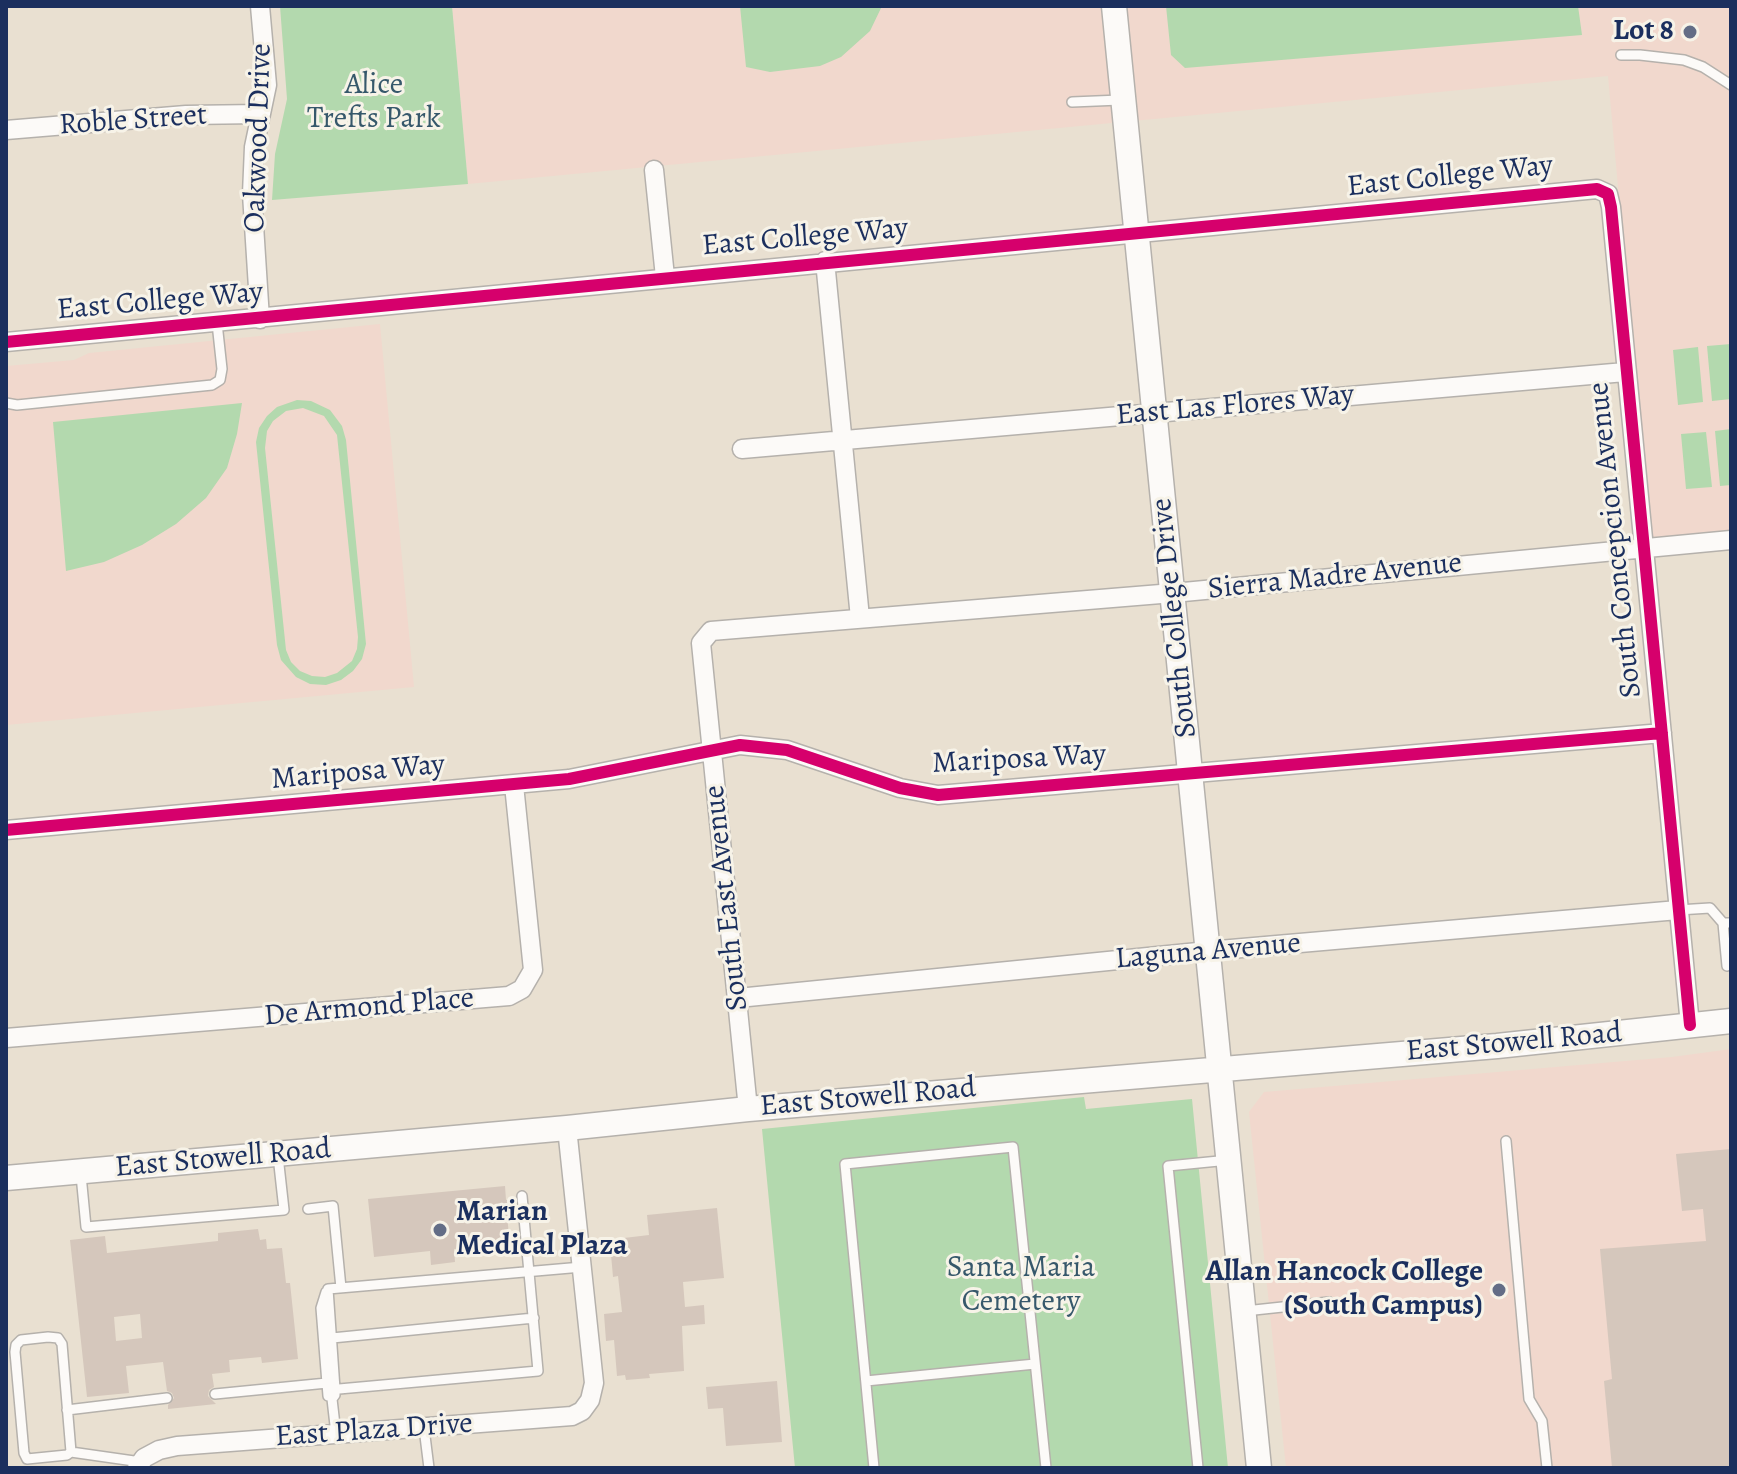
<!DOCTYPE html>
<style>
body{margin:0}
#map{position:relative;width:1737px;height:1474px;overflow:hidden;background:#e9e0d1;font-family:Alegreya,serif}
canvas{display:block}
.frame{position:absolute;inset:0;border:8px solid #1b2f5e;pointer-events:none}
</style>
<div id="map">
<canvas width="1737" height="1474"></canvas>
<div class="frame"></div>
</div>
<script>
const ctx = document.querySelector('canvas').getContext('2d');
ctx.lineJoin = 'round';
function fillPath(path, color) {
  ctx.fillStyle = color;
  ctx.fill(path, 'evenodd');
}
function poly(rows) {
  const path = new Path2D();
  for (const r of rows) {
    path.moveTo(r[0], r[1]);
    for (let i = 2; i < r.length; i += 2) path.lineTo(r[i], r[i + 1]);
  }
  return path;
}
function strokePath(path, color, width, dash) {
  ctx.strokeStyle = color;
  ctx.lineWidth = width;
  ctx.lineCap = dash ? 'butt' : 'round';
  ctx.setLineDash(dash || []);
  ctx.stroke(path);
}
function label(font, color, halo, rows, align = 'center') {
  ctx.font = font + ' Alegreya,serif';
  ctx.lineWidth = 6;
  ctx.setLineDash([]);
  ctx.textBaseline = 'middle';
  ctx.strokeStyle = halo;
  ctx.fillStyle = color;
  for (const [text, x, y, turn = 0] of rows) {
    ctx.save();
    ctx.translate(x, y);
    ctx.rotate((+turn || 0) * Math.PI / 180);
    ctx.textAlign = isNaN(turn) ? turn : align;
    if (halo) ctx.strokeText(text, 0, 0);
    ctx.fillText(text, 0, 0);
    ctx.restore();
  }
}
const built = poly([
 [452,6,1731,6,1731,536,1650,542,1608,76,468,184],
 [380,324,414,687,6,725,6,366,74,360,89,353],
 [1731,1049,1731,1468,1286,1468,1249,1112,1264,1092,1672,1057]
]);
const green = poly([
 [280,6,452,6,468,184,272,200,275,154,287,99],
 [740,6,882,6,870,31,841,57,820,66,770,72,746,67],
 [1166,6,1578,6,1582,35,1185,68,1171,55],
 [1731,344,1731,399,1712,401,1707,346],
 [1698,347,1703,402,1678,405,1673,350],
 [297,400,311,401,330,410,342,426,346,440,366,644,362,659,353,671,341,680,326,685,310,684,296,677,281,660,277,645,256,442,259,428,267,416,277,407],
 [303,408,324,416,337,435,358,637,357,649,352,661,337,673,325,677,312,676,300,671,291,662,286,650,265,448,267,431,273,421,286,411],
 [242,403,237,434,227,468,206,498,176,524,142,545,104,562,66,571,53,422],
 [1731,429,1731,485,1720,486,1715,431],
 [1706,432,1712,487,1686,489,1681,434],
 [1084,1097,1086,1109,1192,1099,1228,1468,795,1468,762,1129]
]);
const building = poly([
 [1731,1149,1731,1468,1612,1468,1604,1381,1612,1379,1600,1249,1706,1241,1703,1209,1682,1211,1676,1154],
 [505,1186,506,1200,511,1199,512,1216,507,1216,510,1244,454,1249,455,1262,431,1265,430,1251,374,1257,368,1199],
 [717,1208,724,1278,683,1282,685,1307,704,1305,705,1324,682,1326,684,1371,649,1374,650,1378,626,1380,625,1375,617,1376,614,1340,606,1341,604,1314,622,1312,618,1276,613,1277,610,1243,624,1242,624,1238,649,1235,647,1215],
 [258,1229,260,1240,266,1239,267,1249,282,1248,286,1283,290,1283,298,1359,262,1363,261,1357,229,1360,230,1372,212,1374,214,1387,209,1390,208,1396,216,1404,168,1409,168,1405,174,1398,172,1393,167,1391,163,1362,126,1366,129,1393,87,1397,70,1240,105,1236,107,1253,218,1241,218,1233],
 [140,1314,142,1338,116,1341,114,1317],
 [777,1381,782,1442,726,1446,723,1408,708,1409,706,1387]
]);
const lane = poly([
 [1621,55,1640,55,1684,60,1703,67,1731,85],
 [1072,102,1120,100],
 [6,403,17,405,212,385,220,380,222,369,217,323],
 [1678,910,1710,908,1723,923],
 [1731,923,1723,923,1727,966,1731,965],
 [1506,1141,1529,1399,1542,1421,1547,1468],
 [81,1175,86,1227,284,1210,278,1156],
 [308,1209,333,1206,341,1288],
 [328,1289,582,1267],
 [328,1289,335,1389,335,1395,332,1399,336,1434],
 [326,1292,321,1308,328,1396],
 [1245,1311,1329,1302],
 [332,1338,534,1318],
 [866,1381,1035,1364],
 [328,1390,538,1371,522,1196],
 [215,1394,327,1383],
 [67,1410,167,1398],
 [424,1428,429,1468],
 [71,1452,62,1344,58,1338,48,1337,21,1340,16,1345,15,1352,24,1453,27,1459,67,1455,71,1452,141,1462],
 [874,1468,845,1164,1013,1147,1046,1468],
 [1198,1468,1168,1166,1229,1160]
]);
const street = poly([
 [260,6,267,85,254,147,252,194,260,319],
 [6,130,186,115,260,114],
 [654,170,665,277],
 [825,261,860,618],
 [6,342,1597,189,1608,194,1611,207,1690,1025],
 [742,449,1625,372],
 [6,830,569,779,740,745,787,750,900,788,938,795,1662,733],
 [738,998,1208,951,1678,910],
 [6,1038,509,996,522,989,533,970,514,785],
 [748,1109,701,643,711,631,1173,593,1731,540],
 [137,1468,144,1458,159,1450,177,1446,572,1416,582,1411,590,1400,594,1383,567,1128]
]);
const secondary = poly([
 [1114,6,1259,1468],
 [6,1178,567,1128,748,1109,1497,1046,1731,1021]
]);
const cycleway = poly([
 [6,342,1597,189,1608,194,1611,207,1690,1025],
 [6,830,569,779,740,745,787,750,900,788,938,795,1662,733]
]);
const markers = [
 [1690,32,8,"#636d86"],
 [440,1230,8,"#636d86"],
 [1499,1290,8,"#636d86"]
];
const poiNames = [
 ["Lot 8",1674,32],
 ["Marian",456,1213,"left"],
 ["Medical Plaza",456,1247,"left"],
 ["Allan Hancock College",1483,1273],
 ["(South Campus)",1483,1307]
];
const parkNames = [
 ["Alice",374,86],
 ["Trefts Park",374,120],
 ["Santa Maria",1021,1269],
 ["Cemetery",1021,1303]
];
const streetNames = [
 ["Roble Street",133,121,-4],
 ["Oakwood Drive",259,138,-88],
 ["East College Way",1450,177,-6],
 ["East College Way",805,238,-5],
 ["East College Way",160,302,-5],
 ["East Las Flores Way",1235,406,-5],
 ["South Concepcion Avenue",1616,540,-96],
 ["Sierra Madre Avenue",1335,577,-6],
 ["South College Drive",1175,618,-96],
 ["Mariposa Way",1019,760,-3],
 ["Mariposa Way",358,773,-5],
 ["South East Avenue",727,898,-96],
 ["Laguna Avenue",1208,952,-5],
 ["De Armond Place",369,1008,-5],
 ["East Stowell Road",1514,1043,-5],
 ["East Stowell Road",868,1098,-5],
 ["East Stowell Road",223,1159,-5],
 ["East Plaza Drive",374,1431,-4]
];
fillPath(built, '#f1d8cd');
fillPath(green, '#b3d9ae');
fillPath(building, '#d5c7bc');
strokePath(lane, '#b5b1ac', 12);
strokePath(street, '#b5b1ac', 21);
strokePath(secondary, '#b5b1ac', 27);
strokePath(lane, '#fcfaf8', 9);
strokePath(street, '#fcfaf8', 18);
strokePath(secondary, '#fcfaf8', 24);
strokePath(cycleway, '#d6006c', 12);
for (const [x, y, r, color] of markers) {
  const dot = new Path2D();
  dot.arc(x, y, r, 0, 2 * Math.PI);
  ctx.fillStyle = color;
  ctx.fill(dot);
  strokePath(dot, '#f7f3e8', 3);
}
label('bold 30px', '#1b2f5e', '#f7f3e8', poiNames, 'right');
label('30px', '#36586b', '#f7f3e8', parkNames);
label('30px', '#1b2f5e', '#f7f3e8', streetNames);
</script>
